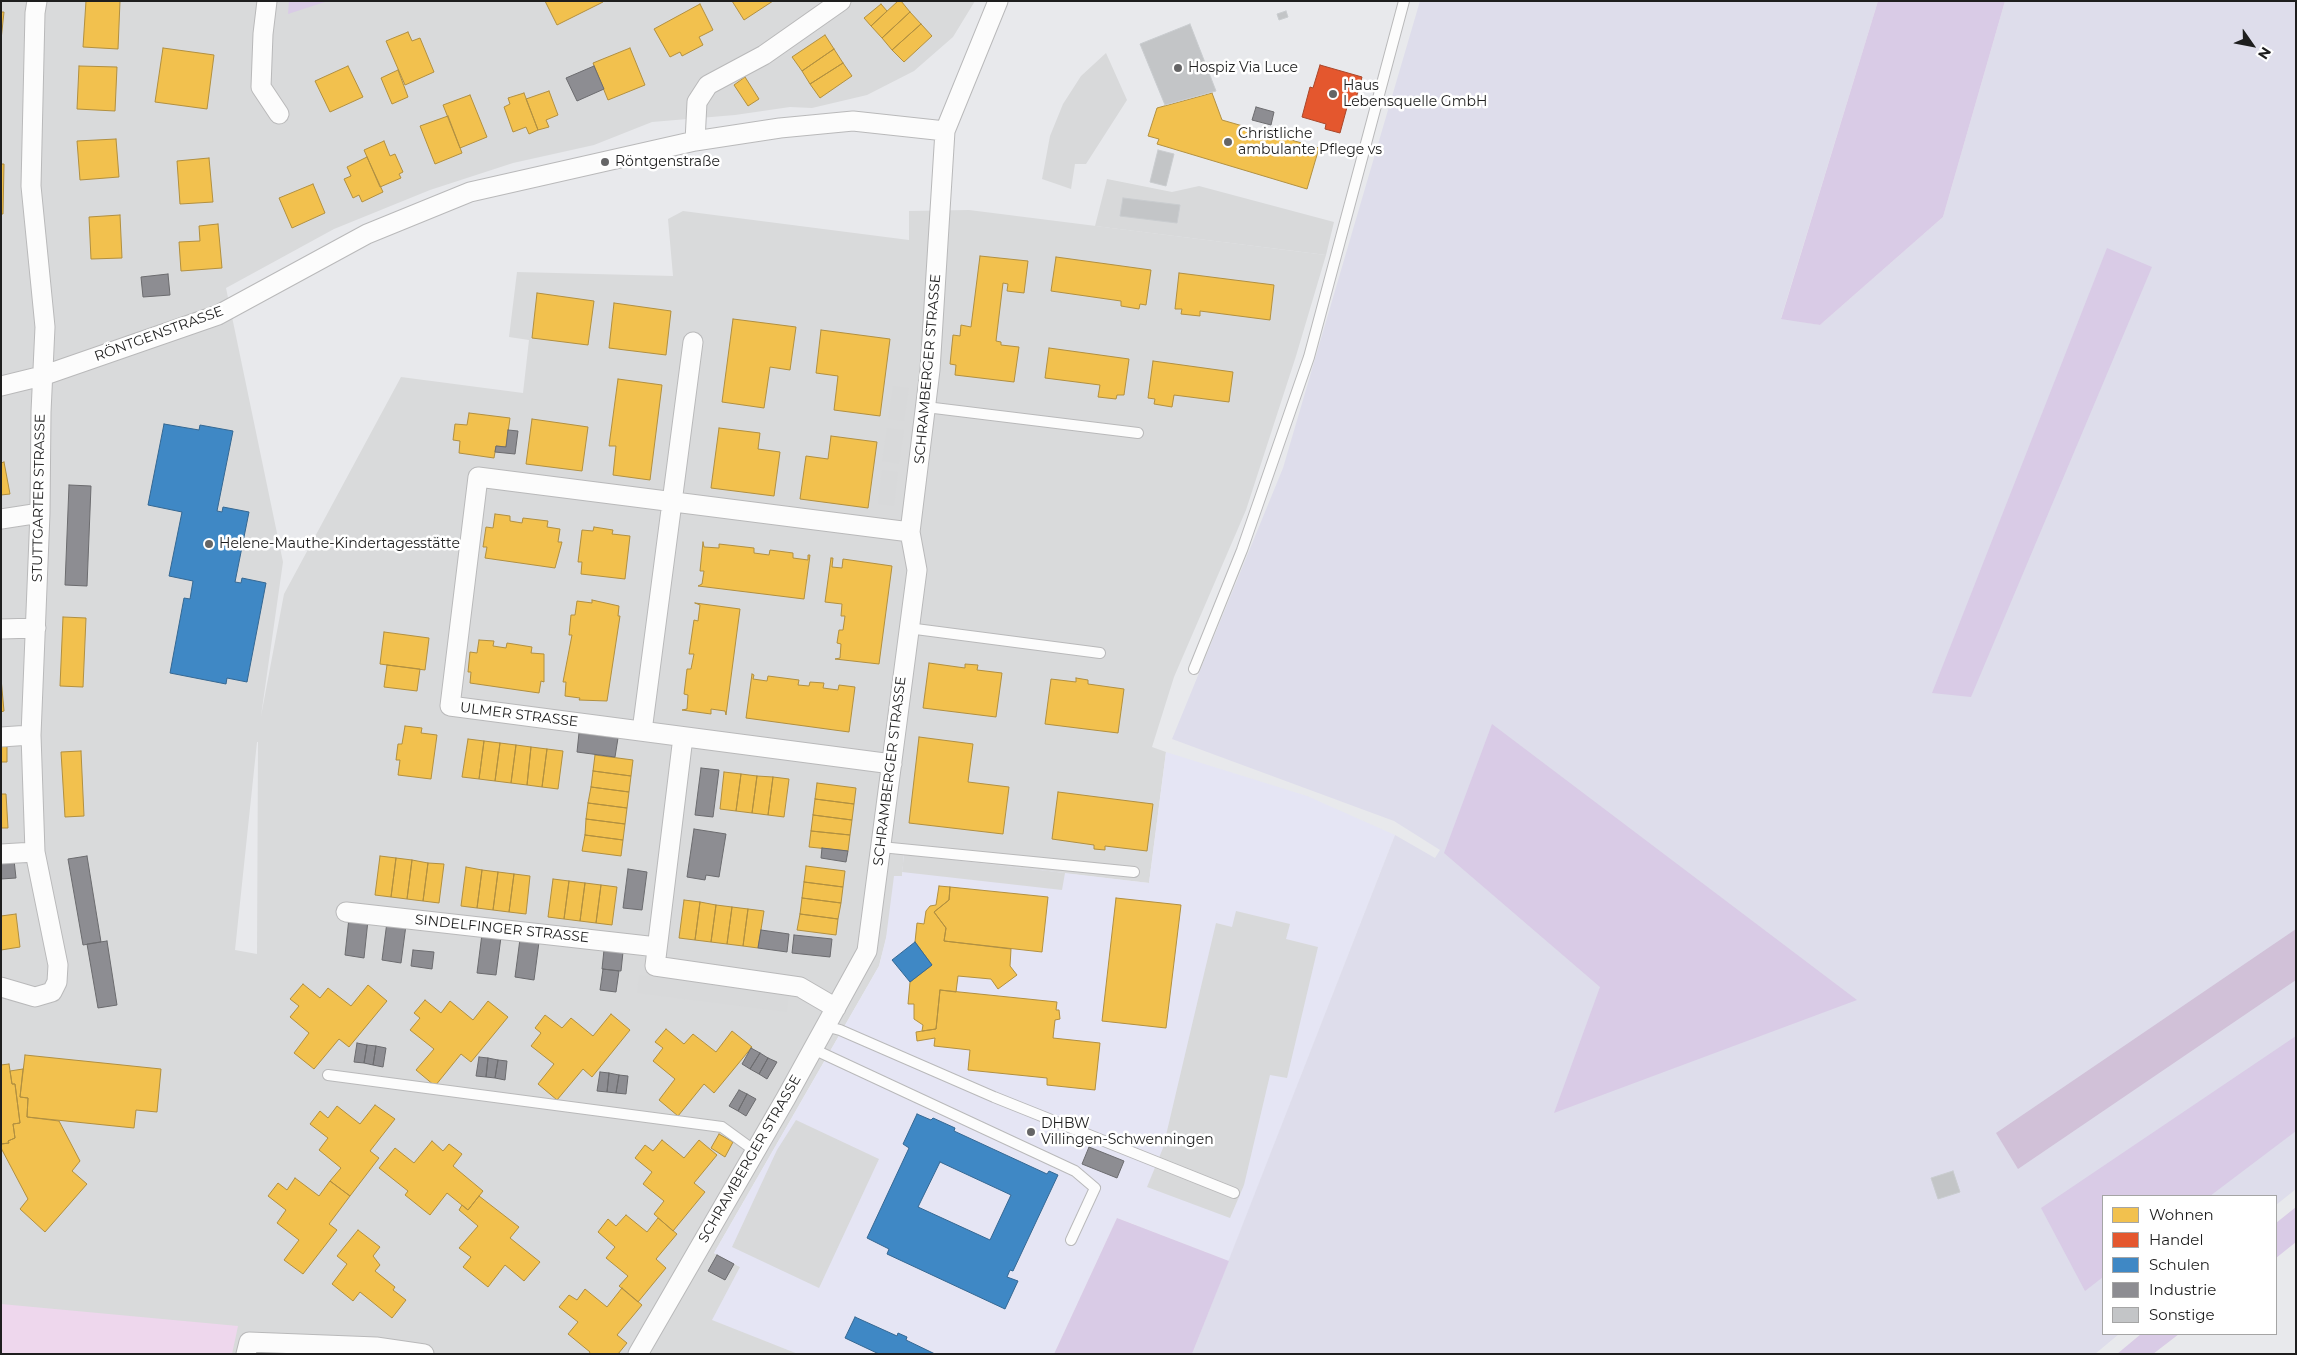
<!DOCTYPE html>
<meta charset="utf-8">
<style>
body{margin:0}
#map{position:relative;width:2297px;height:1355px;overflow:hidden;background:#e8e9ec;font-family:Montserrat,sans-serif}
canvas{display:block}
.frame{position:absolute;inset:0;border:2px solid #1e1e1e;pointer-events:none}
.legend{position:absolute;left:2102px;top:1195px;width:175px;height:140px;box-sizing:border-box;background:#fff;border:1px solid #a5a5a5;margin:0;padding:6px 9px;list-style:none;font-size:15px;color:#1e1e1e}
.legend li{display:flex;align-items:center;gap:10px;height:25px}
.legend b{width:25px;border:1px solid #a5a5a5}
.north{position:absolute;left:2227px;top:20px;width:50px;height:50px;-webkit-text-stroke:4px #fff;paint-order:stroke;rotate:123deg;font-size:14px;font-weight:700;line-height:20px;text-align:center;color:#1e1e1e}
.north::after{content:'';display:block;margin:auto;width:18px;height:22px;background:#1e1e1e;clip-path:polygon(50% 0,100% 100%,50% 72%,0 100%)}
</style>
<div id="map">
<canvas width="2297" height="1355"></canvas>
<div class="frame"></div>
<ul class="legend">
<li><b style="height:14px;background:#f2c14e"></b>Wohnen</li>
<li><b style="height:14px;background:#e4572e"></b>Handel</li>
<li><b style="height:14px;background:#3f88c5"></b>Schulen</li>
<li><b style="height:14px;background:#8d8d92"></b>Industrie</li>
<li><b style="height:14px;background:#c3c5c7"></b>Sonstige</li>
</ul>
<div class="north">N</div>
</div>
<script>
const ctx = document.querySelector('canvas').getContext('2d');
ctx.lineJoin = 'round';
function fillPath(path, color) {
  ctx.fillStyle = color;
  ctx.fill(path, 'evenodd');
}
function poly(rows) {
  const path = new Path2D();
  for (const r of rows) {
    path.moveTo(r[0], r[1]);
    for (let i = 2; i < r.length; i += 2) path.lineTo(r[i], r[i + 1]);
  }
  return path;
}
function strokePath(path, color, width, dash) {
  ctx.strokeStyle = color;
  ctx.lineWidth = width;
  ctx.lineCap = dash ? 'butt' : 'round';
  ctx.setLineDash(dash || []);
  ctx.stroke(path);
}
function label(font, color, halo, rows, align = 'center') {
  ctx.font = font + ' Montserrat,sans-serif';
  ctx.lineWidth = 5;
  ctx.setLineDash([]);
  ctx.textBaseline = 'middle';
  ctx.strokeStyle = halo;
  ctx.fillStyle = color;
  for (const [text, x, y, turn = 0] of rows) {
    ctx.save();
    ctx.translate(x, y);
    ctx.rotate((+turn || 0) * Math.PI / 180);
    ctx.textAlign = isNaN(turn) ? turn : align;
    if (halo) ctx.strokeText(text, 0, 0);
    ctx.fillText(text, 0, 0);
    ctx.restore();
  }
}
const residential = poly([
 [1,1,975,1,953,37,914,71,867,95,812,108,790,107,735,115,652,122,594,145,513,163,430,190,334,229,226,288,283,562,261,716,284,594,401,377,523,393,529,340,509,337,517,272,673,276,668,219,683,211,909,240,909,211,969,210,1326,255,1296,356,1246,510,1174,677,1152,747,1166,752,1149,883,904,855,902,876,879,966,714,1253,740,1267,798,1354,1,1354],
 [257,742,258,742,257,954,235,950]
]);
const education = poly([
 [1166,752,1307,796,1395,835,1229,1261,1117,1218,1054,1354,798,1354,712,1320,740,1267,714,1253,879,966,886,938,894,876,902,876,904,854,1149,883]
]);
const farmland = poly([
 [1420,1,1878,1,1781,318,1820,325,1943,217,2005,1,2296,1,2296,1189,2276,1205,2276,1196,2103,1196,2103,1334,2119,1334,2095,1354,1192,1354,1395,835,1435,858,1440,850,1394,821,1172,739,1283,468]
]);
const grass = poly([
 [289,1,328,1,288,14],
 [1878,1,2005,1,1943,217,1820,325,1781,319],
 [2107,248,2152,267,1971,697,1932,693],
 [1492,724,1857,1000,1554,1113,1600,987,1444,853],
 [2296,1036,2296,1131,2210,1196,2103,1196,2103,1277,2085,1291,2041,1208],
 [2296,1207,2296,1242,2276,1258,2276,1223],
 [1117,1218,1229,1261,1192,1354,1054,1354],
 [2141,1334,2179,1334,2153,1354,2117,1354]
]);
const forest = poly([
 [2296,929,2296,980,2018,1169,1996,1133]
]);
const park = poly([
 [1,1304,238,1326,232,1354,1,1354]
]);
const parking = poly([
 [1106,53,1127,100,1086,164,1075,164,1071,189,1042,179,1050,136,1063,104,1081,76],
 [1107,179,1172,192,1199,186,1334,222,1326,255,1095,226],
 [893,386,909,388,904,421,888,419],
 [887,428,904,430,899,464,882,461],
 [882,470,898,472,894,506,878,504],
 [904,854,1065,873,1062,890,902,872],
 [1236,911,1290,924,1286,939,1318,947,1287,1078,1270,1075,1244,1185,1230,1218,1147,1187,1163,1148,1216,923,1232,927],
 [639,975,789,994,787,1012,637,993],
 [796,1120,879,1159,819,1288,732,1247,777,1150]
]);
const homes = poly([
 [86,1,120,1,118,49,83,47,86,1],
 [545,1,602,1,603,2,557,25,545,1],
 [732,1,773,1,744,20,732,1],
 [898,1,901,1,910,12,882,38,871,26,898,1],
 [700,4,713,30,699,37,703,45,682,56,680,52,670,57,654,29,700,4],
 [881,4,887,11,871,26,864,18,881,4],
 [1,12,4,12,1,40,1,12],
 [910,12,921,24,892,50,882,38,910,12],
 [921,24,932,36,904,62,892,50,921,24],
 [408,32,412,41,420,38,434,72,405,85,386,41,408,32],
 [825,35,834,49,802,71,792,57,825,35],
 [163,48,214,55,207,109,155,102,163,48],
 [630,48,645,85,608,100,593,63,630,48],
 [834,49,843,63,810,84,802,71,834,49],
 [843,63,852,76,820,98,810,84,843,63],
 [79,66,117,67,115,111,77,109,79,66],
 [348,66,363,97,330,112,315,81,348,66],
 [398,70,408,97,392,104,381,78,398,70],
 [745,77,759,99,748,106,734,85,745,77],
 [549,91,558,115,546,120,549,127,538,130,526,99,549,91],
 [524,93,538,130,529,134,526,127,513,132,504,107,510,104,508,98,524,93],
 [1212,93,1222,120,1319,148,1307,189,1157,144,1159,139,1148,136,1157,108,1212,93],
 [470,95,487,137,460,148,443,105,470,95],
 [448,116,462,153,435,164,420,126,448,116],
 [116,139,119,177,80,180,77,141,116,139],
 [384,141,390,156,395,154,403,172,399,174,401,178,380,187,364,150,384,141],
 [367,157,383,192,362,202,359,195,353,198,344,179,351,176,347,167,367,157],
 [209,158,213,202,180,204,177,161,209,158],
 [1,164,4,164,3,214,1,214,1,164],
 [313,184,325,213,292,228,279,198,313,184],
 [120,215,122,258,91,259,89,217,120,215],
 [218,224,222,268,181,271,179,242,200,241,199,226,218,224],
 [980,256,1028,261,1024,293,1007,291,1008,284,1003,283,996,341,1001,342,1001,345,1019,347,1014,382,955,375,956,365,950,364,953,335,960,336,961,325,971,327,980,256],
 [1056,257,1151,270,1146,305,1140,304,1139,309,1121,306,1121,301,1051,291,1056,257],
 [1179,273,1274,285,1270,320,1200,311,1200,316,1181,314,1182,309,1175,309,1179,273],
 [537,293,594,301,588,345,532,338,537,293],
 [614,303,671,311,666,355,609,348,614,303],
 [733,319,796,327,790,370,770,367,764,408,722,402,733,319],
 [821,330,890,339,880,416,834,410,838,376,816,373,821,330],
 [1049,348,1129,359,1124,395,1117,395,1116,399,1098,397,1100,385,1045,378,1049,348],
 [1153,361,1233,372,1229,402,1174,395,1172,407,1154,404,1155,399,1148,398,1153,361],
 [618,379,662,385,650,480,613,475,616,446,609,446,618,379],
 [469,413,510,418,506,447,496,446,494,458,459,453,460,441,453,440,455,424,467,425,469,413],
 [532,419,588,427,582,471,526,464,532,419],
 [719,428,760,433,758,449,780,452,774,496,711,488,719,428],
 [831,436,877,442,868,508,800,499,806,456,828,459,831,436],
 [4,462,10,494,1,495,1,463,4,462],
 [495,514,510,516,510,521,522,523,523,518,548,521,547,527,560,529,558,542,562,542,555,568,485,558,487,547,483,547,486,527,493,528,495,514],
 [594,527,613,530,612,534,630,536,625,579,581,574,582,562,578,562,582,530,593,531,594,527],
 [703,542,704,547,719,548,719,544,754,548,754,553,769,555,770,550,793,553,793,558,808,560,808,555,810,555,804,599,698,586,702,584,704,571,700,571,703,542],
 [831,558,833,558,832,567,842,568,843,559,892,566,879,664,835,659,840,658,841,644,837,643,839,630,843,630,845,616,841,616,842,604,825,602,831,558],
 [592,600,619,606,618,616,620,616,607,701,579,700,580,698,565,696,566,682,563,682,572,635,569,635,571,615,575,615,577,601,592,603,592,600],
 [695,603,740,609,726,715,725,711,711,709,711,714,682,710,687,709,688,695,684,694,687,669,691,669,694,654,689,654,694,620,698,621,700,605,695,603],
 [63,617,86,618,83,687,60,686,63,617],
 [384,632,429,638,425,670,380,664,384,632],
 [479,640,494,641,493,646,506,648,507,643,532,647,531,653,544,654,544,682,541,681,539,693,470,683,471,672,468,672,470,652,477,653,479,640],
 [929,663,965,668,965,664,978,665,977,670,1002,673,996,717,923,708,929,663],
 [387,665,420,669,417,691,384,687,387,665],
 [752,674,754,675,753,679,767,681,768,676,799,680,798,685,809,686,810,682,824,683,823,688,838,690,839,685,855,687,849,732,746,718,752,674],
 [1,678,4,711,1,712,1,678],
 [1076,678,1088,680,1088,684,1124,689,1118,733,1045,724,1051,679,1076,682,1076,678],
 [405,726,422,728,421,733,437,735,431,779,398,775,400,760,396,760,398,744,402,744,405,726],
 [919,737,973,744,968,782,1009,787,1003,834,909,823,919,737],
 [468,739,484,741,479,779,462,777,468,739],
 [484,741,500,743,495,781,479,779,484,741],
 [1,743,7,743,7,762,1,762,1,743],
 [500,743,516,745,511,783,495,781,500,743],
 [516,745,531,747,527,785,511,783,516,745],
 [531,747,547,749,542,787,527,785,531,747],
 [547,749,563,751,558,789,542,787,547,749],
 [81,751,84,816,65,817,61,752,81,751],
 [595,755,633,760,631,776,593,771,595,755],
 [593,771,631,776,629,792,591,787,593,771],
 [724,772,741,774,736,811,720,809,724,772],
 [741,774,757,776,752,813,736,811,741,774],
 [757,776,773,777,768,815,752,813,757,776],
 [773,777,789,779,784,817,768,815,773,777],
 [817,783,856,788,854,804,815,799,817,783],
 [591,787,629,792,627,808,588,803,591,787],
 [1058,792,1153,804,1147,851,1105,846,1105,850,1094,849,1094,845,1052,839,1058,792],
 [1,794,6,794,8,828,1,828,1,794],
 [815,799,854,804,852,820,813,815,815,799],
 [588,803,627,808,625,824,586,819,588,803],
 [813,815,852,820,850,835,811,831,813,815],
 [586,819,625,824,623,840,585,835,586,819],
 [811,831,850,835,848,851,809,847,811,831],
 [585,835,623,840,621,856,582,851,585,835],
 [380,856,396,858,391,897,375,895,380,856],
 [396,858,412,860,407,899,391,897,396,858],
 [412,860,428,863,423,901,407,899,412,860],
 [428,863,444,864,439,903,423,901,428,863],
 [806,866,845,871,843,887,804,882,806,866],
 [466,867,482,870,477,908,461,906,466,867],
 [482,870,498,872,493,910,477,908,482,870],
 [498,872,514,874,509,912,493,910,498,872],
 [514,874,530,876,526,914,509,912,514,874],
 [553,879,569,881,564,919,548,917,553,879],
 [569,881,585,883,580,921,564,919,569,881],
 [804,882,843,887,841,903,802,898,804,882],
 [585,883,601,885,596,923,580,921,585,883],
 [601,885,617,887,612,925,596,923,601,885],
 [939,886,950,887,949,900,934,912,946,928,944,941,1011,949,1010,966,1017,975,998,989,991,979,958,976,956,992,940,990,936,1029,922,1031,923,1025,914,1019,914,1004,908,1004,910,982,932,965,915,942,917,923,924,924,926,911,930,906,936,905,939,886],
 [950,887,1048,897,1042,952,944,941,946,928,934,912,949,900,950,887],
 [802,898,841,903,838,919,800,914,802,898],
 [1116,898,1181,905,1166,1028,1102,1021,1116,898],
 [684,900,700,902,695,940,679,938,684,900],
 [700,902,716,905,711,942,695,940,700,902],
 [716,905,732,907,727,944,711,942,716,905],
 [732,907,748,909,743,946,727,944,732,907],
 [748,909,764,911,758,948,743,946,748,909],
 [16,914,20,947,1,950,1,916,16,914],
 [800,914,838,919,836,935,797,930,800,914],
 [303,984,320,998,328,988,351,1006,368,985,387,1001,349,1047,339,1039,314,1069,294,1053,309,1033,290,1017,299,1006,290,999,303,984],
 [940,990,1057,1002,1056,1010,1059,1010,1060,1019,1055,1020,1053,1038,1100,1043,1095,1090,1047,1085,1047,1078,968,1070,970,1050,934,1046,935,1038,917,1041,916,1032,936,1029,940,990],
 [425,1000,441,1013,450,1001,473,1020,488,1001,508,1017,471,1062,461,1054,435,1086,416,1070,434,1049,410,1030,420,1018,414,1013,425,1000],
 [611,1014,630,1030,592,1077,583,1069,557,1100,538,1084,554,1064,531,1046,541,1033,535,1028,545,1015,562,1028,571,1018,593,1036,611,1014],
 [666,1029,684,1044,693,1034,716,1052,732,1031,752,1047,714,1093,704,1084,678,1116,659,1100,675,1079,653,1061,663,1048,655,1042,666,1029],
 [25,1055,161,1069,157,1112,136,1110,134,1128,27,1117,28,1098,20,1097,25,1055],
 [9,1064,12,1084,15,1084,20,1123,13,1124,15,1138,8,1141,9,1143,1,1144,1,1065,9,1064],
 [23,1069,20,1097,28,1098,27,1117,59,1121,80,1161,72,1171,87,1184,45,1232,20,1209,28,1199,1,1148,1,1144,9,1143,8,1141,15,1138,13,1124,20,1123,15,1084,12,1084,10,1071,23,1069],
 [375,1105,395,1119,370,1151,379,1158,350,1196,330,1181,341,1168,319,1150,328,1138,310,1124,320,1111,328,1118,337,1106,360,1124,375,1105],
 [719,1134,733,1142,725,1157,711,1148,719,1134],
 [662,1140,684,1158,699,1140,717,1155,694,1183,705,1192,673,1231,654,1214,664,1201,643,1184,652,1172,635,1158,645,1145,653,1151,662,1140],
 [432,1141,443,1151,449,1144,462,1154,453,1166,483,1191,468,1210,447,1193,430,1215,405,1195,408,1191,379,1168,395,1148,414,1163,432,1141],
 [295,1178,319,1196,330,1181,350,1196,329,1224,337,1230,303,1274,284,1260,299,1240,277,1223,286,1210,268,1196,278,1183,287,1190,295,1178],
 [479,1196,519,1227,510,1238,540,1262,524,1281,505,1265,488,1287,463,1267,471,1257,459,1248,478,1226,459,1210,462,1205,468,1210,479,1196],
 [626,1215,647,1232,658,1218,677,1234,656,1259,666,1268,638,1302,619,1286,628,1276,606,1258,615,1247,598,1232,608,1219,616,1226,626,1215],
 [358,1230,380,1247,373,1256,380,1265,375,1271,395,1287,393,1290,406,1300,392,1318,360,1292,353,1301,332,1284,347,1264,337,1256,358,1230],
 [622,1288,642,1305,617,1335,627,1343,618,1354,589,1354,590,1352,568,1334,578,1322,559,1307,569,1295,577,1300,585,1289,607,1307,622,1288]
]);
const shops = poly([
 [1320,65,1362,77,1355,102,1349,100,1340,133,1325,129,1326,124,1302,117,1310,87,1313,88,1320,65]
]);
const schools = poly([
 [164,424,199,430,200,425,233,431,217,511,222,512,223,507,249,512,235,582,241,583,242,578,266,583,247,682,227,678,226,684,170,673,184,598,190,599,193,581,169,576,182,512,148,505,164,424],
 [915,942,932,965,910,982,892,960,915,942],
 [917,1114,931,1120,933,1118,955,1128,954,1131,1047,1174,1049,1171,1058,1175,1013,1271,1010,1270,1007,1277,1018,1281,1005,1309,887,1254,889,1249,867,1238,909,1148,903,1144,917,1114],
 [940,1162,1011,1195,990,1240,918,1207,940,1162],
 [855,1317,897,1336,898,1333,907,1337,906,1340,935,1354,879,1354,845,1338,855,1317]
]);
const industry = poly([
 [594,66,604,89,577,101,566,78,594,66],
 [1256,107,1274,112,1271,125,1252,120,1256,107],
 [168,274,170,295,143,297,141,277,168,274],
 [508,430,518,431,515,454,495,452,496,446,506,447,508,430],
 [69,485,91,486,87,586,65,585,69,485],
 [579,733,618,738,615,757,577,752,579,733],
 [701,768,719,770,713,817,695,815,701,768],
 [694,829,726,834,719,877,706,875,705,880,687,877,694,829],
 [822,848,848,851,846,862,821,858,822,848],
 [87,856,101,942,83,945,68,859,87,856],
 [14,860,16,878,1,879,1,861,14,860],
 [628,869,647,872,642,910,623,908,628,869],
 [349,918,368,920,364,958,345,955,349,918],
 [387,922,406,925,401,963,382,960,387,922],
 [761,930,789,934,787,952,758,948,761,930],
 [482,934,501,937,496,975,477,973,482,934],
 [794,935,832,939,830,957,792,953,794,935],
 [520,939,539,942,534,980,515,977,520,939],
 [107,941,117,1005,98,1008,87,944,107,941],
 [413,950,434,952,432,969,411,966,413,950],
 [604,950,623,952,621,971,602,969,604,950],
 [603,969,619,971,616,992,600,990,603,969],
 [357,1043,367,1045,364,1063,354,1062,357,1043],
 [367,1045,376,1046,373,1065,364,1063,367,1045],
 [376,1046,386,1048,383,1067,373,1065,376,1046],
 [751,1048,760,1053,750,1069,742,1064,751,1048],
 [760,1053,768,1058,759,1074,750,1069,760,1053],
 [479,1057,488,1058,486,1077,476,1076,479,1057],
 [488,1058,498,1060,495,1078,486,1077,488,1058],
 [768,1058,777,1062,767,1079,759,1074,768,1058],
 [498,1060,507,1061,505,1080,495,1078,498,1060],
 [600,1072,609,1073,607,1092,597,1091,600,1072],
 [609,1073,619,1075,616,1093,607,1092,609,1073],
 [619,1075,628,1076,626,1094,616,1093,619,1075],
 [739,1090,747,1094,738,1111,729,1106,739,1090],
 [747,1094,756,1099,746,1116,738,1111,747,1094],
 [1089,1147,1124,1161,1117,1178,1082,1164,1089,1147],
 [717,1255,734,1264,725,1280,708,1271,717,1255]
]);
const building = poly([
 [1286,11,1288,17,1279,20,1277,14,1286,11],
 [1190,24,1216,91,1165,105,1140,44,1190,24],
 [1158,150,1174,154,1166,186,1150,182,1158,150],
 [1123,198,1180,205,1177,223,1120,216,1123,198],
 [1953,1171,1960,1192,1938,1199,1931,1178,1953,1171]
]);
const service = poly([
 [926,407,1138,433],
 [908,628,1100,653],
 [1194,669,1242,550,1309,357,1404,1],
 [881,847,1134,872],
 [825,1026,840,1030,994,1097,1234,1193],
 [813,1049,1075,1171,1095,1188,1071,1240],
 [328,1075,722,1127,755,1151]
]);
const minor = poly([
 [267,1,263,34,261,87,279,114],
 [695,141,697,102,708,85,764,55,841,1],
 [1,386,42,376,218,315,367,234,470,192,695,141,780,128,853,121,945,131],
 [1,519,40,513],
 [1,629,36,628],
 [642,731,693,342],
 [1,737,31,735],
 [683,737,655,966,800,987,836,1008],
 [892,764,450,706,478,477,910,532],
 [1,854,35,852],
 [346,912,657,947],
 [1,987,35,997,52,992,57,982,58,965,35,852,31,735,40,513,41,412,45,327,31,186,35,13,37,1],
 [246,1354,249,1342,376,1347,424,1354],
 [638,1354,786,1098,867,951,917,570,910,532,930,370,945,131,998,1]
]);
const markers = [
 [1178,68,5,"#656566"],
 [1333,94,5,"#656566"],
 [1228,142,5,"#656566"],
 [605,162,5,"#656566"],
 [209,544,5,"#656566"],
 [1031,1132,5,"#656566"]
];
const poiNames = [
 ["Hospiz Via Luce",1188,68],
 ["Haus",1343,86],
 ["Lebensquelle GmbH",1343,102],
 ["Christliche",1238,134],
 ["ambulante Pflege vs",1238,150],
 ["Röntgenstraße",615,162],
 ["Helene-Mauthe-Kindertagesstätte",219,544],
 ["DHBW",1041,1124],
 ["Villingen-Schwenningen",1041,1140]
];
const streetNames = [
 ["RÖNTGENSTRASSE",159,334,-20],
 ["SCHRAMBERGER STRASSE",928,369,-85],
 ["STUTTGARTER STRASSE",39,498,-89],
 ["ULMER STRASSE",519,715,7],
 ["SCHRAMBERGER STRASSE",890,771,-83],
 ["SINDELFINGER STRASSE",502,929,6],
 ["SCHRAMBERGER STRASSE",750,1159,-60]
];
fillPath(residential, '#d9dadb');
fillPath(education, '#e5e5f4');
fillPath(farmland, '#deddeb');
fillPath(grass, '#d9cbe6');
fillPath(forest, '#d1c1d8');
fillPath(park, '#eed7ed');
fillPath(parking, '#d8d9da');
fillPath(homes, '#f2c14e');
strokePath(homes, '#b29040', 1);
fillPath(shops, '#e4572e');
strokePath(shops, '#a94629', 1);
fillPath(schools, '#3f88c5');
strokePath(schools, '#356893', 1);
fillPath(industry, '#8d8d92');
strokePath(industry, '#6c6c6f', 1);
fillPath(building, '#c3c5c7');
strokePath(building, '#c9cccf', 1);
strokePath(service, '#b9b9ba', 12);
strokePath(minor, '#b9b9ba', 21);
strokePath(service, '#fcfcfc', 10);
strokePath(minor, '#fcfcfc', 19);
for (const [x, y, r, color] of markers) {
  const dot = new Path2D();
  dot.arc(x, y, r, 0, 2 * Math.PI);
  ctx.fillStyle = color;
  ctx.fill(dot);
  strokePath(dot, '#fff', 2);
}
label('14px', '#1e1e1e', '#fff', poiNames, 'left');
label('14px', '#1e1e1e', '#fff', streetNames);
</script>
